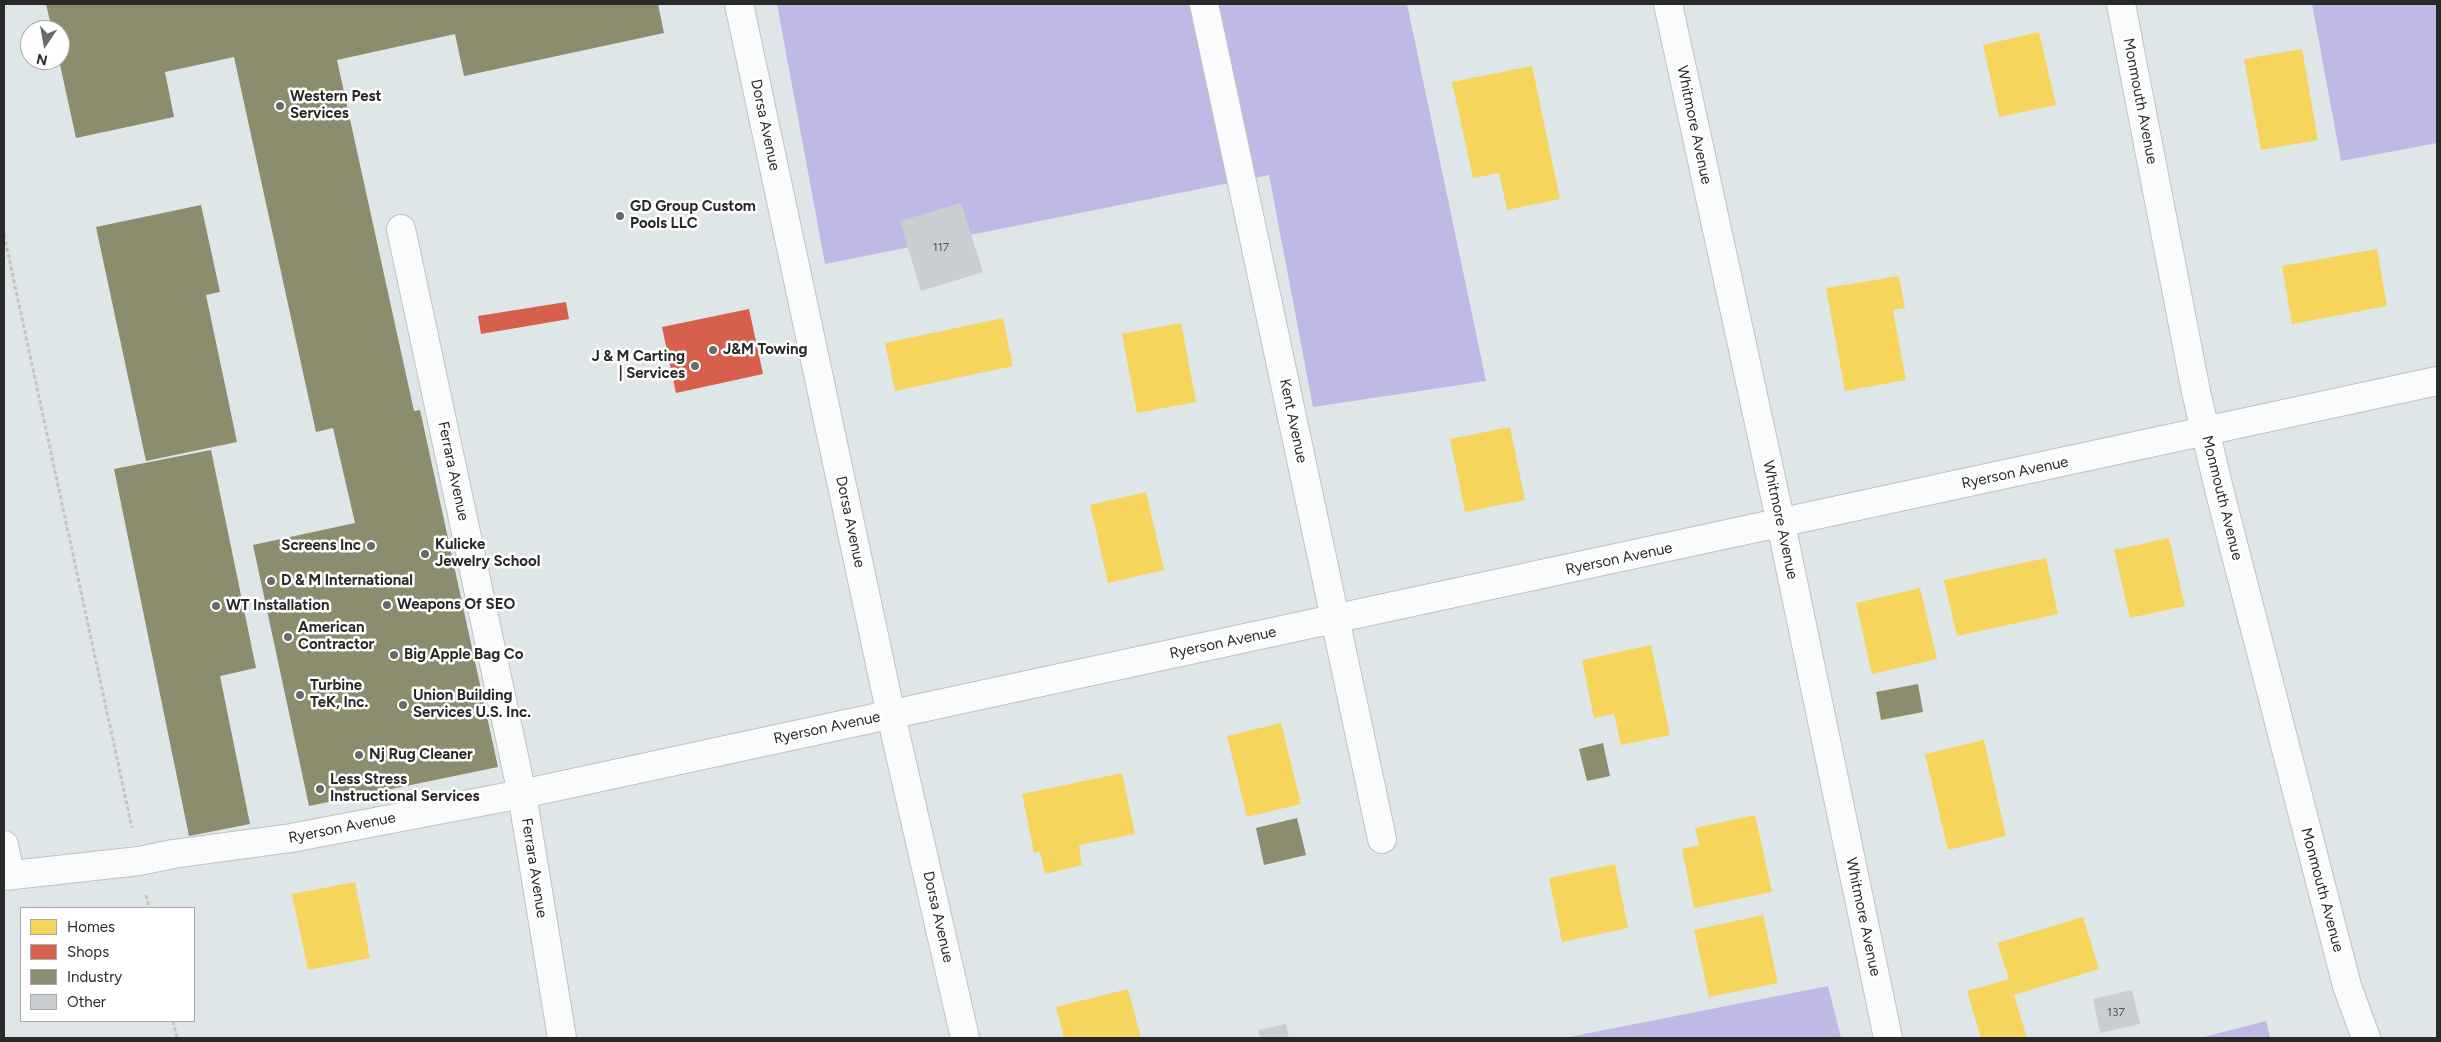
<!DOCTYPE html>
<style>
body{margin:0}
#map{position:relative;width:2441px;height:1042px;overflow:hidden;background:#dee6e8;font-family:Figtree,sans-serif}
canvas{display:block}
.frame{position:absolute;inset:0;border:5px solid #292929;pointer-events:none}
.legend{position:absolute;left:20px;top:907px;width:175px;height:115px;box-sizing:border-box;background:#fff;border:1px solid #a9a9a9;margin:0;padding:6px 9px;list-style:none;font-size:15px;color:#292929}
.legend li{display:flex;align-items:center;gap:10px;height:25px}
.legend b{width:25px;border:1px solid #a9a9a9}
.north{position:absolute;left:20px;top:20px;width:50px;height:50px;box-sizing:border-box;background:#fff;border:1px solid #a9a9a9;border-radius:50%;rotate:192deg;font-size:14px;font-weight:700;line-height:20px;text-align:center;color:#292929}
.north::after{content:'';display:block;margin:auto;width:18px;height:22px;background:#686b6c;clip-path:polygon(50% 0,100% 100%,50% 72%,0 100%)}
</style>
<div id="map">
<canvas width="2441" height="1042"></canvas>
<div class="frame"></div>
<ul class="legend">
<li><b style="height:14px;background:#f6d55c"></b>Homes</li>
<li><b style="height:14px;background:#d6604d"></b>Shops</li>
<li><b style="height:14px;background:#8c8c6e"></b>Industry</li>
<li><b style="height:14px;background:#c9cfd1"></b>Other</li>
</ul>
<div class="north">N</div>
</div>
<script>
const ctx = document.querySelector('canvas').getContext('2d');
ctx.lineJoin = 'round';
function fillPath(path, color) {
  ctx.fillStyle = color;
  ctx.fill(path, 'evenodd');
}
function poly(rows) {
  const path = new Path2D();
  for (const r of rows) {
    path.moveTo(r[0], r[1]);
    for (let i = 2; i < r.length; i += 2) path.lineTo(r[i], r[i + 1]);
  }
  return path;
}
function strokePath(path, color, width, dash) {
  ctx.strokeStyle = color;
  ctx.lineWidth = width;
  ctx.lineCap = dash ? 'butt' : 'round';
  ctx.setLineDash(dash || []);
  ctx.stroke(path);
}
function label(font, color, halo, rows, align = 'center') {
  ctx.font = font + ' Figtree,sans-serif';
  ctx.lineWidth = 5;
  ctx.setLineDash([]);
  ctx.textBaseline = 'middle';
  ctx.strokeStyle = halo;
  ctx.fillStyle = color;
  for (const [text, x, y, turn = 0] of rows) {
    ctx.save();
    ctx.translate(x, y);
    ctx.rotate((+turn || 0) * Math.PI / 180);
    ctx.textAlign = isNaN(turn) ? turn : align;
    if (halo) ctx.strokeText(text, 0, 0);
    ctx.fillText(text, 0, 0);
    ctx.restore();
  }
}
const green = poly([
 [777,4,1407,4,1486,381,1313,407,1269,175,825,264],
 [2312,4,2437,4,2437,143,2341,161],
 [1828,986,1841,1038,1564,1038],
 [2266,1021,2270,1038,2200,1038]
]);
const homes = poly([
 [2039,32,2056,105,1999,117,1983,45],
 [2302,49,2318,140,2261,150,2244,59],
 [1532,66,1560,199,1507,210,1499,173,1473,178,1452,82],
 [2377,249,2387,306,2292,324,2282,266],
 [1899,276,1905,308,1893,310,1906,380,1845,391,1826,288],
 [1003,318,1013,366,895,391,885,343],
 [1181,323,1196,402,1137,413,1122,334],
 [1510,427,1525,500,1465,512,1450,439],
 [1146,492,1164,570,1108,583,1090,505],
 [2169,538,2185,606,2130,618,2114,550],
 [2046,558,2058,614,1957,636,1944,580],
 [1920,588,1937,659,1872,674,1856,603],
 [1651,645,1670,735,1621,745,1614,714,1594,718,1582,660],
 [1281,723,1301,804,1247,817,1227,736],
 [1984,740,2006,836,1948,850,1925,754],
 [1122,773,1135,834,1079,845,1082,865,1045,874,1040,852,1034,853,1022,794],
 [1755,815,1772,892,1694,908,1682,849,1699,845,1695,828],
 [1615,864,1628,928,1562,942,1549,878],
 [355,882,370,958,308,970,292,894],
 [1763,915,1778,983,1709,997,1694,930],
 [2083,917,2099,969,2014,995,2027,1038,1981,1038,1967,991,2009,979,1997,943],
 [1128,989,1141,1038,1064,1038,1056,1007]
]);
const shops = poly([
 [566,302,569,319,481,334,478,316],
 [749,309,763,374,676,393,662,327]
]);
const industry = poly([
 [46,4,658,4,664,33,464,76,455,34,337,60,414,411,420,410,498,767,309,806,253,545,355,523,333,428,316,432,234,57,165,72,174,117,76,138,59,60,60,30,52,30],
 [201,205,220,292,206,295,237,442,146,461,96,227],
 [211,450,256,668,220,676,250,824,189,836,114,469],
 [1918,684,1923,712,1881,720,1876,692],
 [1603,743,1610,776,1587,781,1579,749],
 [1297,818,1306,855,1264,865,1256,828]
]);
const building = poly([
 [961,203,983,272,921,291,900,221],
 [2132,990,2140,1024,2100,1033,2093,999],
 [1286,1024,1289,1038,1260,1038,1258,1030]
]);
const path = poly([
 [4,235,132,828],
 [146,895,149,908],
 [173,1021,177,1038]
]);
const street = poly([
 [739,4,891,715,965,1038],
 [1204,4,1382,839],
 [1668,4,1781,524,1888,1038],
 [2121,4,2196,392,2220,493,2347,986,2366,1038],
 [401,229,522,794,562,1038],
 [4,845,10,875],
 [4,876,139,861,173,854,291,838,522,794,2437,381]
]);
const markers = [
 [280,106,5,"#686b6c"],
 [620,216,5,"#686b6c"],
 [713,350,5,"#686b6c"],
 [695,366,5,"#686b6c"],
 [371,546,5,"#686b6c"],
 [425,554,5,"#686b6c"],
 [271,581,5,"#686b6c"],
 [387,605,5,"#686b6c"],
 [216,606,5,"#686b6c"],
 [288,637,5,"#686b6c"],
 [394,655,5,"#686b6c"],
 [300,695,5,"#686b6c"],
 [403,705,5,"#686b6c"],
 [359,755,5,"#686b6c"],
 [320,789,5,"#686b6c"]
];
const numberNames = [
 ["117",941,247],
 ["137",2116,1012]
];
const poiNames = [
 ["Western Pest",290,97],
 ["Services",290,114],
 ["GD Group Custom",630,207],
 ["Pools LLC",630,224],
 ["J&M Towing",723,350],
 ["J & M Carting",685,357,"right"],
 ["| Services",685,374,"right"],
 ["Kulicke",435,545],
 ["Jewelry School",435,562],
 ["Screens Inc",361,546,"right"],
 ["D & M International",281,581],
 ["Weapons Of SEO",397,605],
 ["WT Installation",226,606],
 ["American",298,628],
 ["Contractor",298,645],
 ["Big Apple Bag Co",404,655],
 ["Turbine",310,686],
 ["TeK, Inc.",310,703],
 ["Union Building",413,696],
 ["Services U.S. Inc.",413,713],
 ["Nj Rug Cleaner",369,755],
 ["Less Stress",330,780],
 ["Instructional Services",330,797]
];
const streetNames = [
 ["Monmouth Avenue",2140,101,79],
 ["Dorsa Avenue",765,125,78],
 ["Whitmore Avenue",1694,125,78],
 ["Kent Avenue",1293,421,78],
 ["Ferrara Avenue",453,471,78],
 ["Ryerson Avenue",2015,473,-12],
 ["Monmouth Avenue",2222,498,76],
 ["Whitmore Avenue",1780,520,78],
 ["Dorsa Avenue",850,522,78],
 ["Ryerson Avenue",1619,559,-12],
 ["Ryerson Avenue",1223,643,-12],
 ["Ryerson Avenue",827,728,-12],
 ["Ryerson Avenue",342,828,-11],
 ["Ferrara Avenue",534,868,81],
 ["Monmouth Avenue",2322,890,75],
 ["Dorsa Avenue",938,917,77],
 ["Whitmore Avenue",1863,917,78]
];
fillPath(green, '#bfb9e6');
fillPath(homes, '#f6d55c');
fillPath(shops, '#d6604d');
fillPath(industry, '#8c8c6e');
fillPath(building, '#c9cfd1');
strokePath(street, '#c0c1c1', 30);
strokePath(path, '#c3c4c4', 3, [4, 2.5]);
strokePath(street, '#fafbfc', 28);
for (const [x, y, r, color] of markers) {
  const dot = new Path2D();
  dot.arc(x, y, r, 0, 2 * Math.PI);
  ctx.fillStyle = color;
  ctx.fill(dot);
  strokePath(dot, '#fff', 2);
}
label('12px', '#525354', null, numberNames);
label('bold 15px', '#292929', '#fff', poiNames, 'left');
label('15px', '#292929', '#fff', streetNames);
</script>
